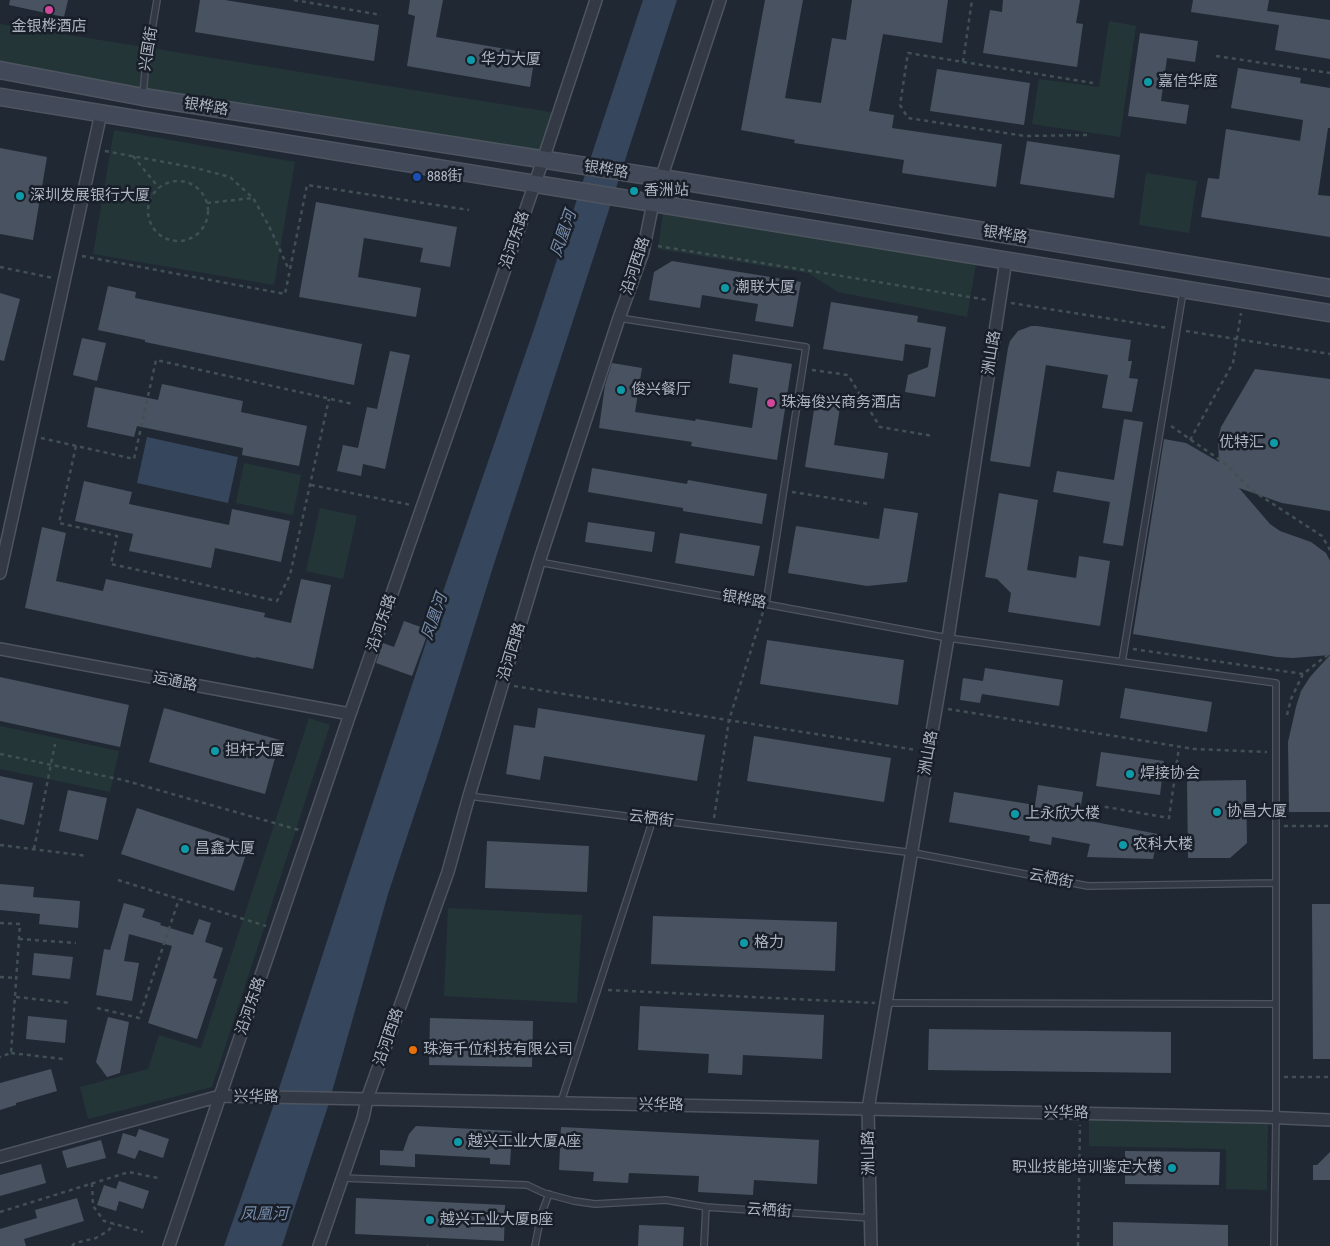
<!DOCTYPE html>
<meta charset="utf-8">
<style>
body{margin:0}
canvas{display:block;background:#202834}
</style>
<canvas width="1330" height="1246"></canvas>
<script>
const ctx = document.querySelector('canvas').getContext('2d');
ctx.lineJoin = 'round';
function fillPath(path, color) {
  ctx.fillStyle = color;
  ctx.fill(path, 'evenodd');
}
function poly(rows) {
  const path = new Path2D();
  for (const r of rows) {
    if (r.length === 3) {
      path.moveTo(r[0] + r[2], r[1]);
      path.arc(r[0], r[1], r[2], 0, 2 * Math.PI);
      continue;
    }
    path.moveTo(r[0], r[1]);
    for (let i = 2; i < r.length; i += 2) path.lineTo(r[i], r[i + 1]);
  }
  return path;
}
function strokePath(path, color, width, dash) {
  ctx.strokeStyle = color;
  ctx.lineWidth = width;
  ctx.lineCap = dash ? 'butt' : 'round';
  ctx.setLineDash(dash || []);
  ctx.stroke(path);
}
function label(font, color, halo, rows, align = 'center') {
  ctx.font = font + ' "Archivo Narrow","Noto Sans SC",sans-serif';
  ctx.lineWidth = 5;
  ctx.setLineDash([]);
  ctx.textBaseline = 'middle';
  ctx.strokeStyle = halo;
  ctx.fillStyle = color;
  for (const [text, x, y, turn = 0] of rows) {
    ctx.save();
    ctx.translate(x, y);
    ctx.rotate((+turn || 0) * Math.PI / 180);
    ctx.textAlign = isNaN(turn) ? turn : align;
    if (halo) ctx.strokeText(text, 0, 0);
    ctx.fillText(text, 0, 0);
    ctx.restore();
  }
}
const green = poly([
 [1109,21,1136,26,1120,137,1032,124,1039,79,1099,87],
 [0,24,557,113,542,158,0,68],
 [114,130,295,162,274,285,93,254],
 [1146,173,1197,181,1189,233,1139,225],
 [663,212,976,264,967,317,838,292,808,273,658,249],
 [244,463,301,475,293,515,236,503],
 [320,508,357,516,343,579,306,571],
 [309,718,330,725,212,1087,88,1119,80,1087,148,1069,159,1035,201,1048],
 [0,726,119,751,110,792,0,769],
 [448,908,582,915,577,1003,444,996],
 [1089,1119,1268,1123,1267,1190,1226,1189,1226,1149,1089,1146]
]);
const water = poly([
 [643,0,677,0,493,567,439,740,388,894,328,1106,282,1246,224,1246,274,1104,344,889,445,586,534,329],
 [147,437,238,457,228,503,137,483]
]);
const building = poly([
 [10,0,68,0,64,17,9,5],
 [200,0,225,0,379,25,374,61,195,32],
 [410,0,443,0,436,37,535,54,530,87,407,66,415,16,408,14],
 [765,0,803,0,785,98,821,103,832,38,846,40,852,0,948,0,942,43,883,34,869,111,894,115,892,128,1002,144,996,187,902,173,904,160,794,143,795,140,741,130],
 [1003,0,1080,0,1076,23,1083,24,1077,67,983,53,990,10,1002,12],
 [1193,0,1269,0,1267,11,1330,20,1330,59,1275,50,1279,25,1191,12],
 [1140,33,1198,41,1195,62,1167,58,1161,101,1189,105,1186,124,1128,116],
 [1238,68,1301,78,1300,83,1330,88,1330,128,1328,128,1318,195,1330,196,1330,237,1201,217,1208,178,1219,179,1226,129,1300,141,1303,120,1231,108],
 [937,69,1030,83,1024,125,930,111],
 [1027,141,1120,155,1114,198,1020,184],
 [0,148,47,157,33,240,0,234],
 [316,202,457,227,450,267,420,262,423,248,364,238,358,277,421,288,416,317,299,297],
 [672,261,801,282,793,327,755,321,758,304,702,295,700,308,649,300,654,272],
 [108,286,136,292,135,298,362,344,354,385,145,342,145,340,98,330],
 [0,293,20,299,4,361,0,360],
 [831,302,918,316,917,322,946,327,935,397,905,392,908,375,928,367,931,348,905,344,903,361,823,349],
 [1031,326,1037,326,1131,340,1128,361,1132,361,1129,378,1138,379,1132,412,1102,408,1108,375,1046,365,1030,467,990,461,1008,348,1010,341,1018,331],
 [82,338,106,343,97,381,73,375],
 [390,351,410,355,385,469,363,464,361,476,337,471,343,445,358,448,367,407,377,409],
 [733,354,792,364,777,460,691,446,692,442,599,428,605,385,612,363,642,368,635,412,695,421,696,419,752,428,758,388,729,383],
 [1255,369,1330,379,1330,511,1282,503,1239,488,1270,524,1280,531,1311,542,1326,553,1330,561,1330,655,1293,658,1277,657,1133,634,1164,439,1186,443,1219,462,1218,439,1221,427],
 [162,384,243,401,241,412,307,426,299,466,242,455,243,448,137,426,134,437,87,427,95,387,158,400],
 [816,397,841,401,834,445,888,453,884,479,805,467],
 [1124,419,1143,422,1123,546,1103,543,1110,502,1053,492,1057,471,1114,480],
 [592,468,687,484,688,480,767,494,762,524,683,511,683,508,588,492],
 [84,481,132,492,129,504,229,525,232,509,290,521,281,562,215,548,211,568,129,551,133,534,75,521],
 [999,493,1038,500,1027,570,1076,578,1079,556,1110,561,1100,626,1008,612,1011,593,997,579,985,577],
 [884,508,918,513,907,582,867,586,788,573,796,526,879,539],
 [588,522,655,532,652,552,585,542],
 [42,527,66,533,56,581,103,591,106,579,265,613,264,617,291,623,301,579,331,585,313,669,256,657,255,658,25,608],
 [680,533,760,546,754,576,675,563],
 [404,621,429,630,412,676,376,663,383,643,394,647],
 [767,640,904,660,898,705,760,684],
 [1330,655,1330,812,1289,812,1288,742,1296,707,1301,691,1310,677],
 [985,668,1063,680,1059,706,982,694,980,703,960,700,963,678,983,681],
 [0,677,129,705,120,747,0,721],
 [1125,688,1212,702,1207,732,1120,718],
 [164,708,280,740,265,794,149,762],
 [538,708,705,735,697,781,544,756,540,780,506,774,514,725,535,728],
 [754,736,891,758,884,802,747,781],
 [1101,752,1164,761,1160,795,1096,786],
 [0,776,33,783,24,825,0,819],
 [1246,780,1247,843,1230,858,1188,858,1187,781],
 [1038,785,1083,792,1079,819,1158,834,1153,859,1087,857,1090,844,1052,837,1051,845,1029,841,1030,836,949,822,954,792,1035,805],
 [68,790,107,798,98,840,59,831],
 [137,808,249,845,234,891,121,854],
 [487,841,589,846,587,892,485,888],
 [0,884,34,887,33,897,80,901,78,928,39,924,40,914,0,910],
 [124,903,145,909,142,917,161,923,160,925,193,935,199,919,211,923,205,942,223,948,213,978,217,979,197,1039,148,1023,172,946,129,934,124,961,139,963,132,1001,96,995,104,949,110,950],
 [1312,904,1330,904,1330,1059,1313,1059],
 [653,916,837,922,835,971,651,964],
 [34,953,73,957,70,979,32,975],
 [640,1006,824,1015,822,1059,743,1055,742,1075,708,1073,709,1054,638,1050],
 [28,1016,67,1020,65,1043,26,1039],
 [108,1017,129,1022,120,1073,107,1077,96,1062],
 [430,1018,533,1021,532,1067,429,1065],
 [929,1029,1171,1032,1171,1073,928,1070],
 [51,1069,57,1091,16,1103,16,1105,0,1110,0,1083],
 [416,1126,512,1131,510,1165,490,1164,490,1158,415,1154,415,1167,380,1165,380,1150,403,1151,409,1134],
 [561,1127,819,1140,817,1184,754,1180,753,1195,698,1192,699,1176,629,1173,628,1183,593,1181,594,1172,559,1170],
 [139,1129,169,1139,163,1158,139,1150,135,1159,117,1153,123,1133,136,1137],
 [101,1140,106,1158,67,1168,62,1151],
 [1125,1151,1220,1152,1219,1185,1125,1184],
 [1330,1152,1330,1180,1313,1180,1313,1165,1317,1165],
 [41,1164,46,1183,0,1196,0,1175],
 [119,1181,149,1191,143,1209,119,1201,116,1211,97,1205,104,1185,116,1189],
 [77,1198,84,1221,24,1239,26,1246,0,1246,0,1229,37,1218,35,1210],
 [356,1198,505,1205,504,1241,355,1234],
 [1113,1222,1228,1225,1228,1246,1113,1246],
 [639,1225,684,1227,683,1246,638,1246]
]);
const path = poly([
 [294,0,381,15],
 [1216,56,1330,73],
 [963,62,972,0],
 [1087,135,1025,136,908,118,900,105,908,53,1093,83],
 [105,151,196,168,230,177,253,198,269,226,289,270],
 [133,156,159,188],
 [178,211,30],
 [207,203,253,198],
 [658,246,988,300],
 [82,256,285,294,307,185,469,210],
 [0,267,53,278],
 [1011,303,1168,328],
 [1186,331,1330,354],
 [812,370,848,375,880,427,933,436],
 [1171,426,1226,464,1250,489,1322,536,1330,550],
 [41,438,134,459,156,360,353,404],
 [1190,440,1233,363,1241,313],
 [76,446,59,523,117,536,111,564,277,601,290,575,329,399],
 [311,485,411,505],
 [792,492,869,504],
 [1133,649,1303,674],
 [514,686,916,750],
 [948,709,1194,749,1267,752],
 [1287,715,1291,699,1303,674,1330,653],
 [0,754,123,780,299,830],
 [1089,804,1169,818,1179,747],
 [714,818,729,720,763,612],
 [1284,826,1330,826],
 [0,845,87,856],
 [34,849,55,744],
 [118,880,266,926],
 [0,923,20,924,11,1053,0,1057],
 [19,939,76,943],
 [0,977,16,978],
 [608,990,875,1003],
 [16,997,71,1003],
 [97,1008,139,1018,179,899],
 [11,1053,63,1059],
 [1284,1077,1330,1077],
 [92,1183,93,1206,104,1221,143,1232],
 [0,1212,129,1172,158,1178],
 [72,1246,75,1243,96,1238,108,1231,114,1224],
 [427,1246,428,1246],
 [1078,1246,1080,1125]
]);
const lane = poly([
 [143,95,145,72,157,0],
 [619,318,806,347,766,604],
 [539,562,948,638,1276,683,1276,883],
 [1122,662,1183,292],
 [469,796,914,853,1088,886,1276,883,1276,1118,1274,1246],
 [886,1003,1276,1004],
 [561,1102,653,819],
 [342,1178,527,1185,544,1193,574,1201,595,1204,666,1200,706,1207],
 [535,1246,541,1215,549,1194],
 [704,1246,706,1207,870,1218]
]);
const street = poly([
 [0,573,101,113],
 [0,649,350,714],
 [0,1157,220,1096,1262,1117,1330,1120],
 [169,1246,350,714,543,160,596,0],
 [319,1246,363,1118,367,1099,448,872,469,796,539,562,619,318,643,252,653,203,720,0],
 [871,1246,868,1109,948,638,1006,260]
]);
const secondary = poly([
 [0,70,143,97,662,178,1330,288],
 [0,97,1330,313]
]);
const markers = [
 [49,10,5,"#d1479c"],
 [471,60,5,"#0f9aa8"],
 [1148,82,5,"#0f9aa8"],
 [417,177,5,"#1a4fb4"],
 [634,191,5,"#0f9aa8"],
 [20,196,5,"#0f9aa8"],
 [725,288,5,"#0f9aa8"],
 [621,390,5,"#0f9aa8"],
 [771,403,5,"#d1479c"],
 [1274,443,5,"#0f9aa8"],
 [215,751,5,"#0f9aa8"],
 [1130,774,5,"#0f9aa8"],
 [1217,812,5,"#0f9aa8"],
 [1015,814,5,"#0f9aa8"],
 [1123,845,5,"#0f9aa8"],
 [185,849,5,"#0f9aa8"],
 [744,943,5,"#0f9aa8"],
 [413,1050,5,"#e8710a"],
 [458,1142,5,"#0f9aa8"],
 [1172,1168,5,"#0f9aa8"],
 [430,1220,5,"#0f9aa8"]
];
const poiNames = [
 ["金银桦酒店",49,27,"center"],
 ["华力大厦",481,60],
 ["嘉信华庭",1158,82],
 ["888街",427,177],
 ["香洲站",644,191],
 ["深圳发展银行大厦",30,196],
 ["潮联大厦",735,288],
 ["俊兴餐厅",631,390],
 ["珠海俊兴商务酒店",781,403],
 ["优特汇",1264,443,"right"],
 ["担杆大厦",225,751],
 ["焊接协会",1140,774],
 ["协昌大厦",1227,812],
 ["上永欣大楼",1025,814],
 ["农科大楼",1133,845],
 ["昌鑫大厦",195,849],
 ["格力",754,943],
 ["珠海千位科技有限公司",423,1050],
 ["越兴工业大厦A座",468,1142],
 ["职业技能培训鉴定大楼",1162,1168,"right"],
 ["越兴工业大厦B座",440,1220]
];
const streetNames = [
 ["兴国街",149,49,-81],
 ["银桦路",206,107,9],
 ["银桦路",606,170,9],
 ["银桦路",1005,235,9],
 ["沿河东路",515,240,-71],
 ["沿河西路",636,266,-72],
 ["洲山路",992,353,-81],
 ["银桦路",744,600,10],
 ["沿河东路",382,623,-71],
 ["沿河西路",512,652,-73],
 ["运通路",175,682,11],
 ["洲山路",929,753,-80],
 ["云栖街",651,819,7],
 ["云栖街",1051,879,11],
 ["沿河东路",251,1006,-71],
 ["沿河西路",389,1037,-71],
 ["兴华路",256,1097,1],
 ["兴华路",661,1105,1],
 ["兴华路",1066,1113,1],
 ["洲山路",869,1153,-91],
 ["云栖街",769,1211,4]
];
const waterNames = [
 ["凤凰河",564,234,-71],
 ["凤凰河",435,617,-71],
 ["凤凰河",264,1215]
];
fillPath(green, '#233536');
fillPath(water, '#36465c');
fillPath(building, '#485260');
strokePath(lane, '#4e5560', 8);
strokePath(street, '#4e5560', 14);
strokePath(secondary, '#4e5560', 19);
strokePath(path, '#405053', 2.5, [4, 4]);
strokePath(lane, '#333a45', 5.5);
strokePath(street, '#333a45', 11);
strokePath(secondary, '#424958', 16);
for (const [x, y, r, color] of markers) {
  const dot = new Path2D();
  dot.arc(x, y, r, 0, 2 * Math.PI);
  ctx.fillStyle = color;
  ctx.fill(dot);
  strokePath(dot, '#191f29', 2);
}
label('15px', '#adb5c2', '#191f29', poiNames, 'left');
label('15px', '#adb5c2', '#191f29', streetNames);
label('italic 16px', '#778ba9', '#191f29', waterNames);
</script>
